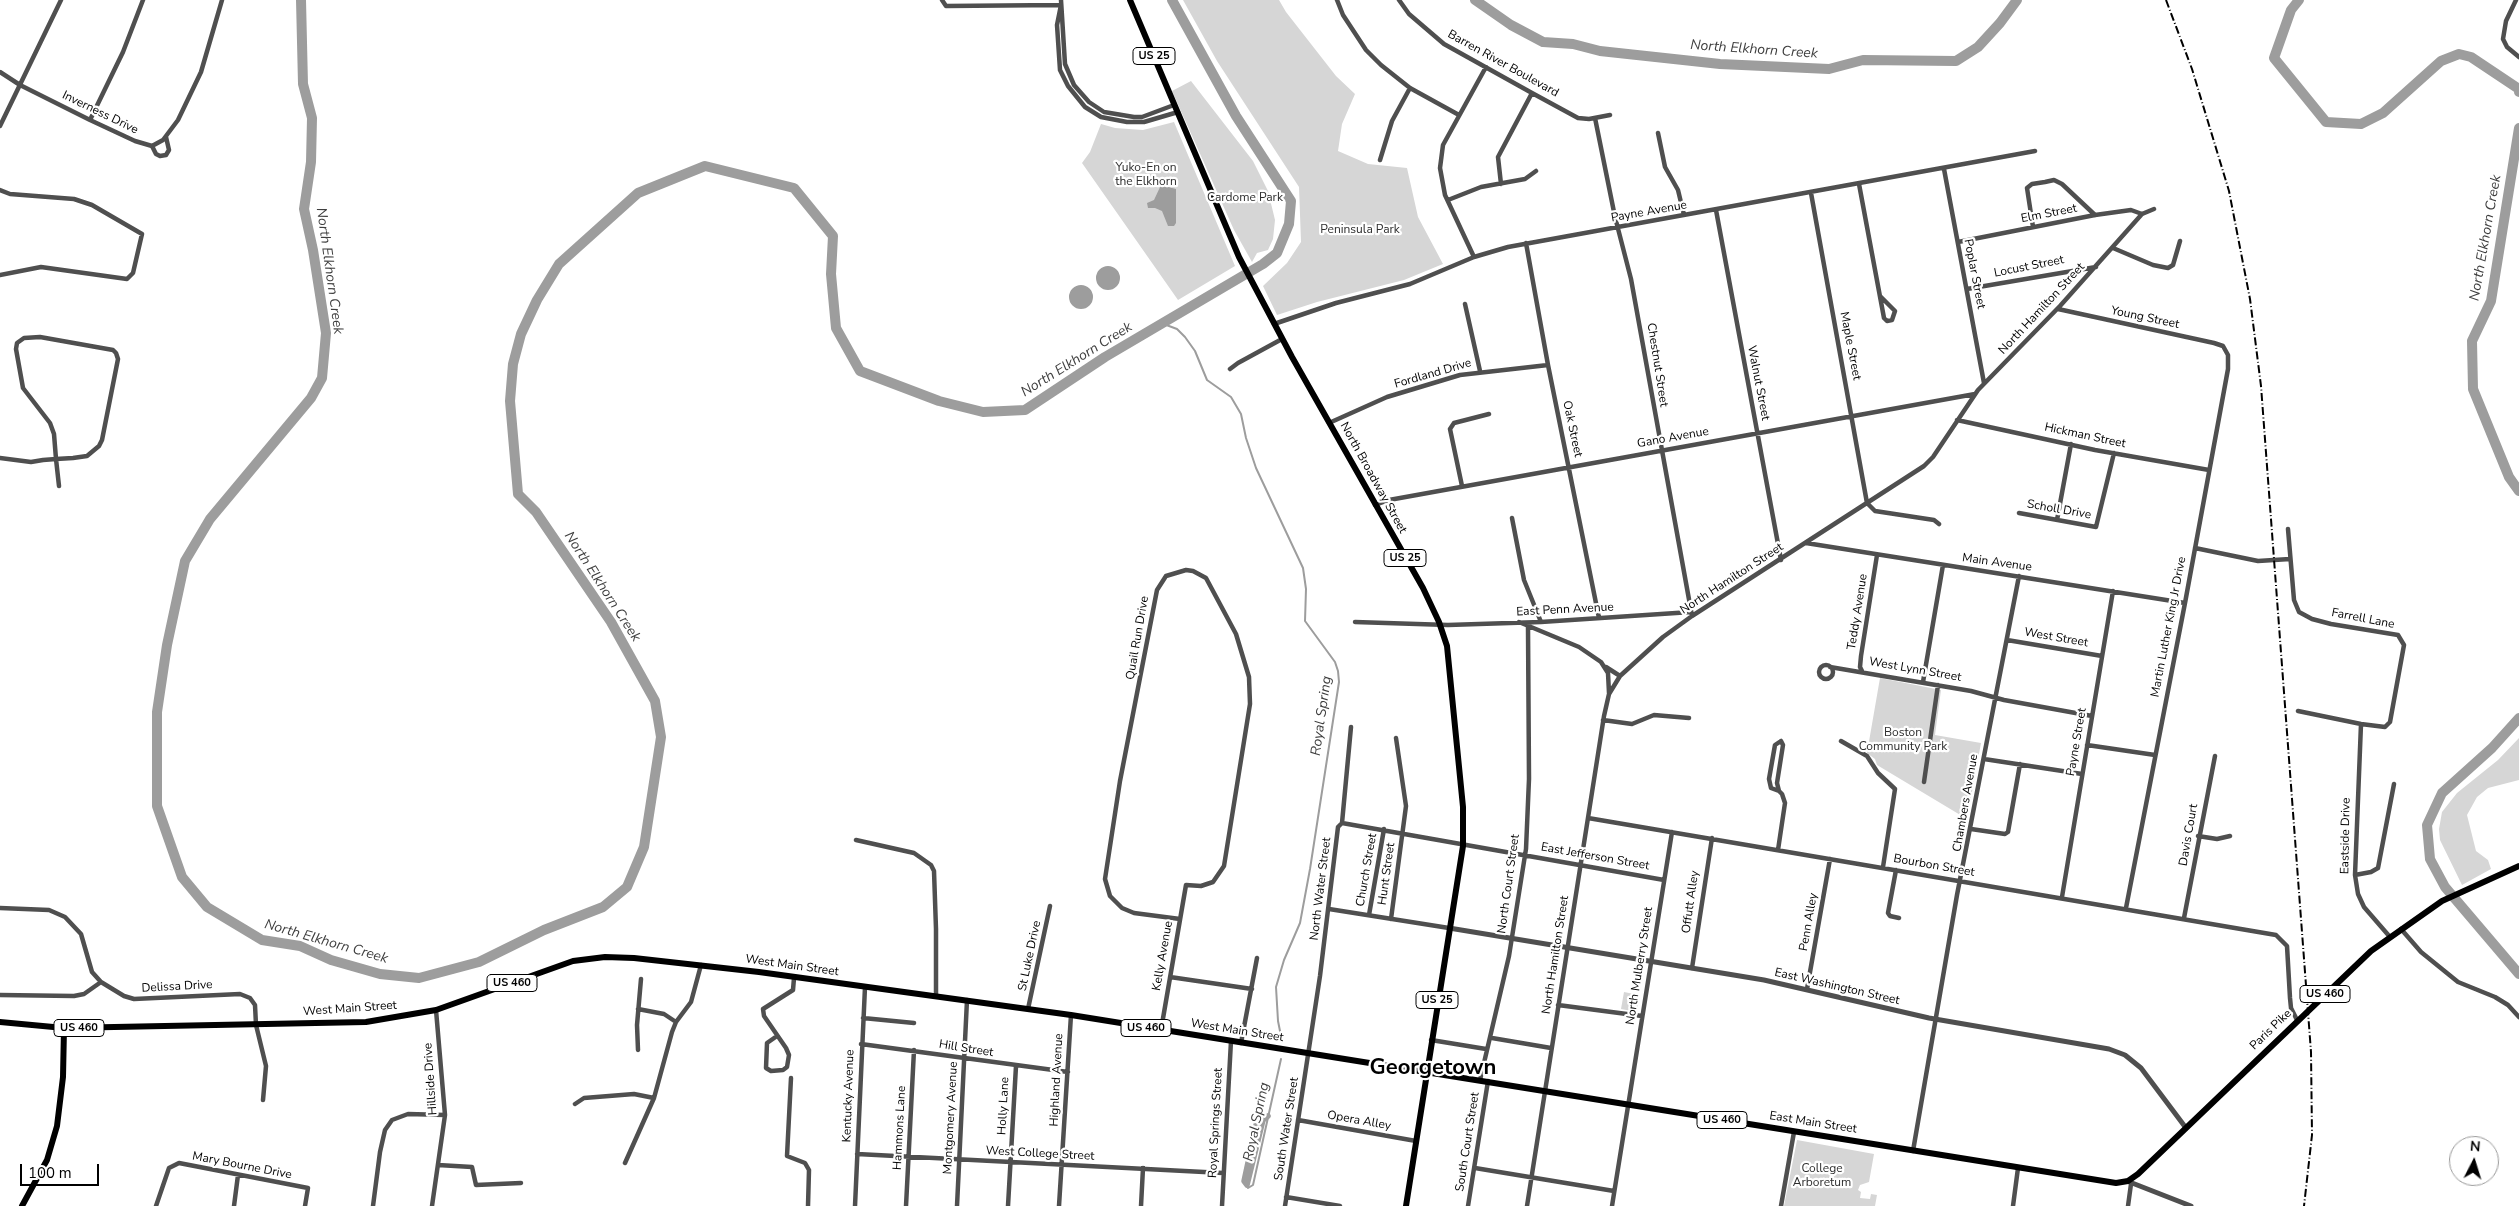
<!DOCTYPE html>
<style>
body{margin:0}
#map{position:relative;width:2519px;height:1206px;overflow:hidden;background:#fff;font-family:"Nunito Sans",sans-serif}
canvas{display:block}
.north{position:absolute;left:2449px;top:1136px;width:50px;height:50px;box-sizing:border-box;background:#fff;border:1px solid #999;border-radius:50%;rotate:5deg;font-size:14px;font-weight:700;line-height:20px;text-align:center;color:#000}
.north::after{content:'';display:block;margin:auto;width:18px;height:22px;background:#000;clip-path:polygon(50% 0,100% 100%,50% 72%,0 100%)}
.scale{position:absolute;left:20px;top:1164px;width:79px;height:22px;box-sizing:border-box;border:2px solid #000;border-top:0;padding-left:6px;font-size:15px;line-height:18px;white-space:nowrap;color:#000;-webkit-text-stroke:4px #fff;paint-order:stroke}
</style>
<div id="map">
<canvas width="2519" height="1206"></canvas>
<div class="north">N</div>
<div class="scale">100 m</div>
</div>
<script>
const ctx = document.querySelector('canvas').getContext('2d');
ctx.lineJoin = 'round';
function fillPath(path, color) {
  ctx.fillStyle = color;
  ctx.fill(path, 'evenodd');
}
function poly(rows) {
  const path = new Path2D();
  for (const r of rows) {
    if (r.length === 3) {
      path.moveTo(r[0] + r[2], r[1]);
      path.arc(r[0], r[1], r[2], 0, 2 * Math.PI);
      continue;
    }
    path.moveTo(r[0], r[1]);
    for (let i = 2; i < r.length; i += 2) path.lineTo(r[i], r[i + 1]);
  }
  return path;
}
function strokePath(path, color, width, dash) {
  ctx.strokeStyle = color;
  ctx.lineWidth = width;
  ctx.lineCap = dash ? 'butt' : 'round';
  ctx.setLineDash(dash || []);
  ctx.stroke(path);
}
function label(font, color, halo, rows, align = 'center') {
  ctx.font = font + ' "Nunito Sans",sans-serif';
  ctx.lineWidth = 4.5;
  ctx.setLineDash([]);
  ctx.textBaseline = 'middle';
  ctx.strokeStyle = halo;
  ctx.fillStyle = color;
  for (const [text, x, y, turn = 0] of rows) {
    ctx.save();
    ctx.translate(x, y);
    ctx.rotate((+turn || 0) * Math.PI / 180);
    ctx.textAlign = isNaN(turn) ? turn : align;
    if (halo) ctx.strokeText(text, 0, 0);
    ctx.fillText(text, 0, 0);
    ctx.restore();
  }
}
const green = poly([
 [1183,0,1279,0,1286,12,1336,76,1355,94,1342,124,1338,151,1368,164,1407,168,1418,217,1443,264,1404,280,1317,302,1277,315,1263,286,1287,263,1301,242,1299,187,1217,61],
 [1191,81,1253,161,1268,191,1275,220,1273,239,1268,250,1257,253,1252,262,1234,230,1172,91],
 [1174,122,1235,266,1178,300,1082,163,1090,152,1101,124,1115,128,1143,130],
 [1880,678,1941,690,1935,735,1981,743,1967,819,1877,765,1875,759,1867,753],
 [2519,738,2519,780,2488,788,2477,797,2467,815,2476,851,2488,860,2491,869,2462,885,2440,840,2439,829,2442,812,2457,793,2498,760],
 [1624,992,1639,995,1637,1012,1621,1009],
 [1797,1140,1874,1154,1869,1182,1860,1185,1858,1190,1861,1192,1860,1198,1870,1199,1871,1194,1877,1195,1875,1206,1784,1206]
]);
const water = poly([
 [1161,185,1176,189,1176,223,1174,226,1168,226,1162,211,1155,208,1148,208,1147,203,1154,200],
 [1108,278,12],
 [1081,297,12]
]);
const stream = poly([
 [1161,323,1177,329,1185,337,1195,351,1207,380,1231,397,1241,414,1246,438,1256,468,1303,568,1306,589,1305,621,1335,662,1338,671,1339,682,1310,869,1300,923,1284,960,1276,987,1278,1021,1282,1041],
 [1248,1188,1253,1185,1281,1059]
]);
const canal = poly([
 [1258,1116,1244,1181,1247,1185,1263,1120,1268,1116]
]);
const river = poly([
 [301,0,303,84,312,118,311,162,304,209,313,250,326,333,322,378,311,398,210,519,185,561,167,645,157,712,157,806,182,877,207,907,262,940,300,946,331,960,380,974,419,978,479,962,544,930,603,907,627,887,644,847,661,737,655,701,611,622,536,512,518,494,510,401,513,364,521,334,537,300,559,264,638,193,705,166,794,188,833,236,831,274,836,328,860,371,939,401,983,412,1025,410,1105,357,1263,264,1277,253,1289,224,1291,201,1236,116,1172,0],
 [1475,0,1511,25,1543,42,1573,44,1600,51,1720,64,1829,69,1863,60,1956,61,1978,47,2000,23,2017,0],
 [2299,0,2291,10,2274,58,2326,122,2361,124,2383,113,2441,61,2459,54,2471,57,2519,89,2519,92],
 [2519,128,2491,301,2472,341,2473,389,2509,477,2519,491],
 [2519,718,2492,748,2442,793,2427,825,2430,859,2445,887,2519,974]
]);
const minor = poly([
 [942,0,946,6,1061,5],
 [1061,0,1065,64,1074,85,1089,102,1104,112,1134,117,1142,117,1174,105],
 [1337,0,1343,15,1366,50,1381,65,1410,88,1459,115],
 [1399,0,1409,14,1444,44,1532,93,1578,118,1589,119,1610,115],
 [2516,0,2506,21,2503,39,2507,47,2519,57],
 [1061,5,1057,25,1060,70,1068,86,1085,107,1101,117,1127,122,1144,122,1178,112],
 [0,72,20,85,90,120,135,141,152,146,163,140,178,120,201,72,222,0],
 [1595,118,1615,217,1631,279,1692,616],
 [90,120,123,52,143,0],
 [0,126,61,0],
 [1658,133,1665,167,1678,190,1684,215],
 [152,146,156,154,160,156,166,155,169,150,166,137],
 [1380,160,1392,121,1410,88],
 [1944,169,1984,383],
 [1501,184,1498,157,1532,93],
 [1859,184,1884,318,1887,321,1892,320,1895,311,1880,296],
 [0,190,10,194,74,199,92,205,142,234,133,273,127,279,41,267,0,275],
 [1811,193,1867,503,1875,511,1934,520,1939,524],
 [1448,200,1481,187,1525,179,1536,171],
 [1716,210,1781,560],
 [2033,227,2027,188,2032,184,2045,182,2054,180,2062,184,2095,215],
 [1958,242,2095,215,2131,210,2142,214],
 [1526,243,1548,365,1599,618],
 [2113,248,2153,265,2168,268,2173,265,2180,241],
 [1474,257,1445,195,1440,168,1443,145,1486,67],
 [1967,289,2096,267],
 [1465,304,1480,371],
 [2058,309,2214,343,2223,346,2228,355,2228,369,2185,603,2126,908],
 [1274,324,1336,303,1410,284,1474,257,1508,247,2035,151],
 [1230,369,1238,363,1282,339],
 [1957,420,2095,450,2209,470],
 [1329,423,1387,397,1460,375,1548,365],
 [0,458,31,462,43,460,56,459,73,458,87,456,99,446,102,440,118,359,116,353,113,350,40,337,24,338,17,343,16,349,23,388,50,423,54,434,56,459,59,486],
 [1462,486,1450,429,1454,423,1489,414],
 [1375,505,1389,500,1975,394],
 [2019,513,2096,527,2114,453],
 [1512,518,1524,580,1541,622],
 [2057,520,2071,444],
 [2288,529,2294,600,2299,612,2312,619,2331,624,2398,635,2404,645,2390,722,2385,727,2361,724,2298,711],
 [1806,543,2185,603],
 [2195,548,2258,561,2290,559],
 [1355,622,1448,625,1541,622,1691,612],
 [1519,622,1579,647,1601,662,1608,673,1609,693],
 [2007,640,2102,656],
 [1826,672,7],
 [1606,667,1620,676],
 [1830,667,1971,691,2004,700,2092,716],
 [1862,671,1860,667,1861,656,1877,555],
 [1923,682,1943,565],
 [1603,720,1632,724,1654,715,1689,718],
 [2361,724,2355,875,2358,894,2364,907,2390,937],
 [1781,741,1783,745,1777,783,1779,791,1771,788,1769,779,1775,745,1781,741],
 [1841,741,1867,756,1878,773,1895,789,1883,867],
 [2087,745,2155,755],
 [1984,759,2082,774],
 [1924,782,1938,685],
 [1588,818,2276,935,2287,946,2290,998,2291,1008,2297,1020],
 [1342,823,1664,880],
 [1971,829,2005,834,2008,832,2020,764],
 [2198,836,2217,839,2230,836],
 [856,840,914,853,931,865,934,871,936,929,936,996],
 [1778,850,1785,803,1782,794,1779,791],
 [1896,870,1888,913,1890,916,1899,918],
 [2355,875,2371,872,2378,868,2394,784],
 [2062,897,2113,591],
 [0,908,49,910,65,917,81,934,92,972,101,982,124,996,134,999,240,994,250,998,255,1005,256,1025,266,1066,263,1100],
 [1329,909,1449,928],
 [1369,915,1384,829],
 [2184,918,2215,756],
 [1391,919,1406,806,1396,738],
 [2401,929,2421,952,2458,982,2495,997,2508,1005,2519,1017],
 [1692,968,1712,838],
 [1170,977,1252,989],
 [1807,989,1830,859],
 [0,995,74,996,84,994,101,982],
 [1558,1005,1642,1016],
 [638,1009,664,1014,676,1022],
 [1028,1009,1050,906],
 [863,1018,914,1023],
 [1161,1030,1186,885,1201,886,1213,882,1224,866,1250,704,1249,677,1236,634,1206,578,1193,571,1186,570,1166,576,1157,590,1120,781,1105,879,1110,896,1122,908,1134,913,1180,919],
 [777,1036,767,1043,766,1068,771,1071,783,1070,787,1067,789,1055,786,1048,764,1016,763,1009,793,990,794,978],
 [1492,1038,1551,1048],
 [1431,1040,1486,1049],
 [1241,1043,1257,958],
 [861,1044,1068,1072],
 [638,1050,637,1025,641,979],
 [791,1078,787,1156,805,1163,809,1170,808,1206],
 [1480,1080,1509,956,1526,849,1529,779,1528,627],
 [575,1104,584,1098,634,1094,654,1098],
 [1298,1120,1416,1141],
 [1913,1151,1957,895,2019,576],
 [857,1154,1223,1173],
 [625,1163,654,1098,672,1032,676,1022,691,1002,701,965],
 [438,1165,472,1167,476,1185,521,1183],
 [1475,1168,1614,1191],
 [1286,1197,1340,1206],
 [156,1206,169,1168,179,1163,308,1188,305,1206],
 [234,1206,238,1175],
 [373,1206,380,1152,385,1130,392,1120,408,1114,445,1115],
 [432,1206,445,1115,436,1010],
 [855,1206,865,987],
 [906,1206,914,1050],
 [957,1206,967,1000],
 [1008,1206,1016,1066],
 [1059,1206,1071,1015],
 [1141,1206,1143,1168],
 [1222,1206,1231,1041],
 [1285,1206,1320,976,1338,827,1342,823,1351,727],
 [1468,1206,1488,1081],
 [1527,1206,1604,716,1609,694,1620,676,1663,637,1692,616,1924,466,1933,457,1978,390,2060,306,2142,214,2154,209],
 [1612,1206,1672,832],
 [1781,1206,1794,1132],
 [2013,1206,2018,1168],
 [2128,1206,2131,1184]
]);
const tertiary = poly([
 [1449,928,1764,980,1929,1018,2109,1049,2125,1055,2141,1068,2186,1128],
 [2127,1181,2191,1206]
]);
const primary = poly([
 [1130,0,1239,257,1292,357,1423,588,1439,622,1447,646,1463,807,1463,846,1406,1206],
 [0,1022,64,1028,366,1022,436,1010,573,961,605,957,634,958,759,972,1071,1015,2116,1183,2128,1181,2138,1174,2371,951,2442,901,2519,866],
 [22,1206,47,1160,57,1126,63,1077,64,1028]
]);
const rail = poly([
 [2166,0,2192,69,2229,191,2250,299,2261,386,2311,1052,2312,1135,2304,1206]
]);
const shields = [
 [1154,56,42],
 [1405,558,42],
 [512,983,50],
 [2325,994,50],
 [1437,1000,42],
 [79,1028,50],
 [1146,1028,50],
 [1722,1120,50]
];
const shieldNames = [
 ["US 25",1154,56],
 ["US 25",1405,558],
 ["US 460",512,983],
 ["US 460",2325,994],
 ["US 25",1437,1000],
 ["US 460",79,1028],
 ["US 460",1146,1028],
 ["US 460",1722,1120]
];
const streetNames = [
 ["Barren River Boulevard",1503,64,29],
 ["Inverness Drive",100,113,26],
 ["Payne Avenue",1649,212,-10],
 ["Elm Street",2049,214,-11],
 ["Locust Street",2029,267,-11],
 ["Poplar Street",1974,274,79],
 ["North Hamilton Street",2042,309,-47],
 ["Young Street",2145,318,12],
 ["Maple Street",1850,346,79],
 ["Chestnut Street",1657,365,81],
 ["Fordland Drive",1433,374,-16],
 ["Walnut Street",1758,383,79],
 ["Oak Street",1572,429,78],
 ["Hickman Street",2085,436,12],
 ["Gano Avenue",1673,438,-10],
 ["North Broadway Street",1373,478,61],
 ["Scholl Drive",2059,510,10],
 ["Main Avenue",1997,563,8],
 ["North Hamilton Street",1732,579,-33],
 ["East Penn Avenue",1565,610,-3],
 ["Teddy Avenue",1858,612,-81],
 ["Farrell Lane",2363,619,11],
 ["Martin Luther King Jr Drive",2169,627,-79],
 ["Quail Run Drive",1138,638,-80],
 ["West Street",2056,638,10],
 ["West Lynn Street",1915,670,10],
 ["Payne Street",2077,742,-80],
 ["Chambers Avenue",1966,803,-80],
 ["Davis Court",2189,835,-80],
 ["Eastside Drive",2346,836,-89],
 ["East Jefferson Street",1595,857,10],
 ["Bourbon Street",1934,866,10],
 ["Church Street",1367,870,-80],
 ["Hunt Street",1387,874,-82],
 ["North Court Street",1509,884,-82],
 ["North Water Street",1321,889,-83],
 ["Offutt Alley",1691,902,-82],
 ["Penn Alley",1809,922,-80],
 ["North Hamilton Street",1556,955,-81],
 ["St Luke Drive",1030,956,-78],
 ["Kelly Avenue",1163,956,-80],
 ["West Main Street",792,966,8],
 ["North Mulberry Street",1640,966,-81],
 ["Delissa Drive",177,987,-3],
 ["East Washington Street",1837,987,13],
 ["West Main Street",350,1009,-4],
 ["Paris Pike",2271,1030,-44],
 ["West Main Street",1237,1031,9],
 ["Hill Street",966,1049,9],
 ["Hillside Drive",431,1079,-94],
 ["Highland Avenue",1057,1080,-87],
 ["Kentucky Avenue",849,1096,-88],
 ["Holly Lane",1004,1106,-87],
 ["Montgomery Avenue",951,1118,-87],
 ["Opera Alley",1359,1121,10],
 ["Royal Springs Street",1216,1123,-87],
 ["East Main Street",1813,1123,9],
 ["Hammons Lane",900,1128,-87],
 ["South Water Street",1287,1129,-81],
 ["South Court Street",1468,1142,-81],
 ["West College Street",1040,1154,3],
 ["Mary Bourne Drive",242,1166,11]
];
const parkNames = [
 ["Yuko-En on",1146,168],
 ["the Elkhorn",1146,182],
 ["Cardome Park",1245,198],
 ["Peninsula Park",1360,230],
 ["Boston",1903,733],
 ["Community Park",1903,747],
 ["College",1822,1169],
 ["Arboretum",1822,1183]
];
const waterNames = [
 ["North Elkhorn Creek",1754,50,4],
 ["North Elkhorn Creek",2486,238,-80],
 ["North Elkhorn Creek",329,271,82],
 ["North Elkhorn Creek",1077,360,-32],
 ["North Elkhorn Creek",602,587,57],
 ["Royal Spring",1322,716,-82],
 ["North Elkhorn Creek",326,942,16],
 ["Royal Spring",1257,1122,-78]
];
const townNames = [
 ["Georgetown",1433,1069]
];
fillPath(green, '#d6d6d6');
fillPath(water, '#9d9d9d');
strokePath(stream, '#9d9d9d', 2);
strokePath(canal, '#9d9d9d', 5.5);
strokePath(river, '#9d9d9d', 10);
strokePath(minor, '#4f4f4f', 4.5);
strokePath(tertiary, '#4f4f4f', 5);
strokePath(primary, '#000', 6);
strokePath(rail, '#000', 2, [8, 2.5, 1, 2.5]);
for (const [x, y, w] of shields) {
  const box = new Path2D();
  box.roundRect(x - w / 2, y - 8.5, w, 17, 4);
  ctx.fillStyle = '#fff';
  ctx.fill(box);
  strokePath(box, '#000', 1);
}
label('bold 11px', '#000', null, shieldNames);
label('12px', '#000', '#fff', streetNames);
label('12px', '#2d2d2d', '#fff', parkNames);
label('italic 14px', '#3e3e3e', '#fff', waterNames);
label('bold 22px', '#000', '#fff', townNames);
</script>
